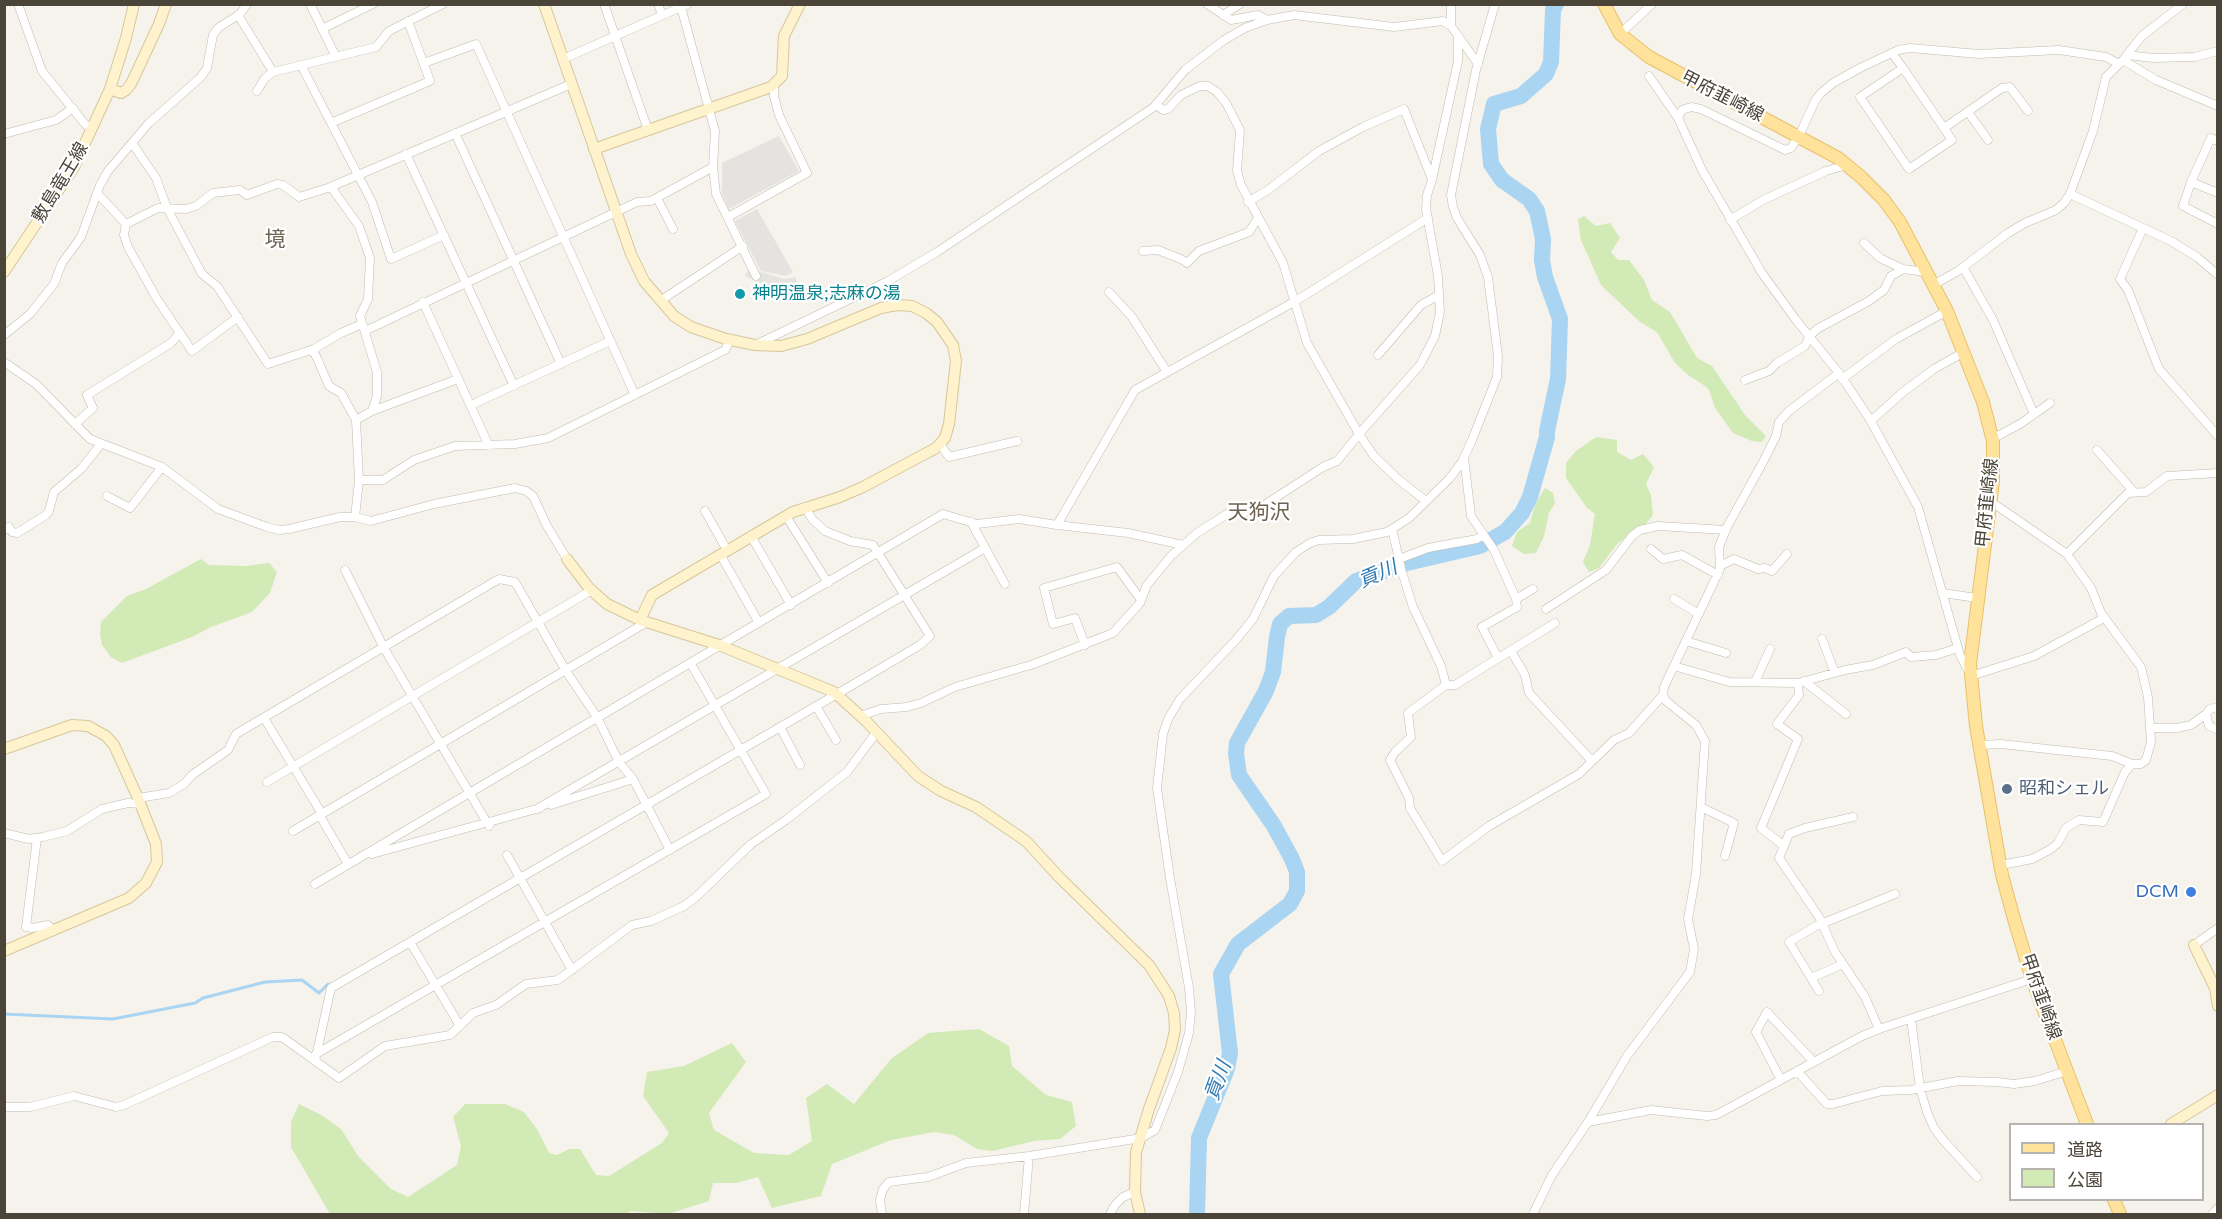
<!DOCTYPE html>
<meta charset="utf-8">
<style>
body{margin:0}
#map{position:relative;width:2222px;height:1219px;overflow:hidden;background:#f6f3ec;font-family:"Varela Round","Noto Sans JP",sans-serif}
canvas{display:block}
.frame{position:absolute;inset:0;border:6px solid #4b4439;pointer-events:none}
.legend{position:absolute;left:2009px;top:1123px;width:195px;height:78px;box-sizing:border-box;background:#fff;border:2px solid #b7b4b0;margin:0;padding:8px 10px;list-style:none;font-size:18px;color:#4b4439}
.legend li{display:flex;align-items:center;gap:12px;height:30px}
.legend b{width:30px;border:2px solid #b7b4b0}
</style>
<div id="map">
<canvas width="2222" height="1219"></canvas>
<div class="frame"></div>
<ul class="legend">
<li><b style="height:8px;background:#ffe39c"></b>道路</li>
<li><b style="height:16px;background:#d2eab5"></b>公園</li>
</ul>
</div>
<script>
const ctx = document.querySelector('canvas').getContext('2d');
ctx.lineJoin = 'round';
function fillPath(path, color) {
  ctx.fillStyle = color;
  ctx.fill(path, 'evenodd');
}
function poly(rows) {
  const path = new Path2D();
  for (const r of rows) {
    path.moveTo(r[0], r[1]);
    for (let i = 2; i < r.length; i += 2) path.lineTo(r[i], r[i + 1]);
  }
  return path;
}
function strokePath(path, color, width, dash) {
  ctx.strokeStyle = color;
  ctx.lineWidth = width;
  ctx.lineCap = dash ? 'butt' : 'round';
  ctx.setLineDash(dash || []);
  ctx.stroke(path);
}
function label(font, color, halo, rows, align = 'center') {
  ctx.font = font + ' "Varela Round","Noto Sans JP",sans-serif';
  ctx.lineWidth = 4.5;
  ctx.setLineDash([]);
  ctx.textBaseline = 'middle';
  ctx.strokeStyle = halo;
  ctx.fillStyle = color;
  for (const [text, x, y, turn = 0] of rows) {
    ctx.save();
    ctx.translate(x, y);
    ctx.rotate((+turn || 0) * Math.PI / 180);
    ctx.textAlign = isNaN(turn) ? turn : align;
    if (halo) ctx.strokeText(text, 0, 0);
    ctx.fillText(text, 0, 0);
    ctx.restore();
  }
}
const green = poly([
 [1584,216,1596,226,1610,223,1620,238,1611,252,1618,260,1629,260,1644,280,1652,300,1670,312,1697,358,1712,366,1745,415,1766,436,1762,442,1752,441,1733,433,1715,408,1709,390,1705,386,1688,375,1675,363,1657,332,1640,322,1601,285,1581,240,1578,219],
 [1596,437,1617,440,1617,452,1631,460,1643,454,1654,467,1646,484,1651,495,1653,515,1646,524,1618,543,1599,568,1589,572,1583,562,1590,545,1595,514,1587,508,1566,478,1566,463,1576,451],
 [1545,488,1553,493,1555,503,1549,513,1544,536,1536,553,1524,554,1512,546,1517,532,1530,523,1535,505],
 [201,559,209,565,246,566,269,563,277,572,270,593,252,612,211,627,192,637,122,663,111,657,102,645,100,634,101,622,127,596,146,589],
 [979,1029,1009,1046,1012,1066,1046,1095,1072,1102,1076,1126,1060,1139,1034,1141,993,1151,977,1149,954,1135,934,1132,891,1140,832,1164,821,1196,772,1208,758,1177,736,1183,713,1183,709,1201,668,1214,631,1211,625,1214,330,1214,291,1147,291,1122,299,1104,323,1116,341,1129,358,1156,391,1189,408,1197,457,1165,461,1146,453,1117,465,1104,505,1104,524,1112,537,1129,549,1153,557,1155,569,1149,580,1149,596,1175,609,1176,662,1143,669,1133,643,1096,647,1072,684,1066,732,1043,746,1062,709,1113,714,1130,754,1153,789,1155,812,1141,806,1098,827,1084,854,1104,891,1059,928,1033]
]);
const parking = poly([
 [779,136,799,171,729,209,722,194,722,163],
 [757,209,793,272,786,276,761,271,735,221],
 [749,268,784,279,796,277,798,291,786,295,745,276]
]);
const stream = poly([
 [4,1014,113,1019,195,1003,203,998,265,982,302,980,319,993,328,984]
]);
const river = poly([
 [1197,1214,1199,1138,1227,1069,1230,1053,1221,974,1238,944,1290,904,1297,891,1297,872,1292,859,1274,826,1239,775,1236,753,1237,743,1266,691,1273,672,1277,637,1280,624,1289,616,1316,615,1329,607,1356,581,1407,563,1480,546,1505,532,1522,513,1530,497,1547,437,1547,431,1558,379,1560,319,1545,277,1542,260,1543,239,1537,211,1529,199,1502,180,1491,164,1488,129,1494,104,1521,96,1546,74,1551,62,1553,10,1556,4]
]);
const street = poly([
 [18,4,42,71,85,124,92,129],
 [310,4,336,57],
 [604,4,648,130],
 [658,4,662,15],
 [1207,4,1231,20,1258,15,1267,20],
 [1451,4,1451,26],
 [681,7,715,131,713,167,716,194,756,276],
 [238,15,273,72,376,47,389,31,443,4],
 [1223,15,1240,4],
 [322,29,373,4],
 [1620,34,1652,4],
 [1892,53,1903,68,1952,140,1909,169,1860,97,1903,68],
 [2127,55,2153,58,2194,57,2218,51],
 [563,59,688,4],
 [2123,60,2156,80,2218,106],
 [424,63,476,44,635,395],
 [301,65,372,202,391,259,444,235],
 [1649,76,1678,118],
 [257,91,265,78,273,72],
 [1156,104,1163,110,1168,109,1181,95,1200,86,1208,86,1217,92,1226,103,1240,130,1237,171,1241,185,1283,263,1307,343,1359,434,1374,456,1399,480,1426,501],
 [1968,112,1988,140],
 [331,123,430,81,408,21],
 [1944,128,2002,88,2010,87,2028,111],
 [455,133,561,364],
 [4,134,56,120,73,108],
 [2218,141,2211,138,2191,182,2183,206,2218,224],
 [132,143,156,178,167,208,202,274,217,286,268,364,314,349,341,333,362,324],
 [406,154,514,386],
 [2191,182,2218,193],
 [331,187,359,226,370,258,368,299,360,316,377,372,377,396,372,411,356,420,359,480,355,517],
 [97,193,126,224,124,235,128,247,157,299,192,351,238,317],
 [2070,194,2171,241,2197,257,2218,275],
 [657,198,673,229],
 [1248,202,1268,190,1319,151,1363,127,1404,109,1432,179],
 [728,217,807,173,779,115,774,96,774,85],
 [1730,220,1763,200,1826,171,1847,165],
 [126,224,158,208,186,209,196,206,213,193,240,190,247,195,277,184,283,185,299,197,328,188,571,84],
 [2143,228,2120,279,2128,290,2159,369,2218,436],
 [1864,243,1880,258,1903,269,1926,272],
 [1143,251,1158,250,1181,259,1187,263,1199,251,1249,232,1258,218],
 [1963,267,1993,320,2034,414],
 [1933,285,1958,271,2008,233,2025,223,2056,210,2064,203,2070,194,2093,131,2106,77,2123,60,2142,36,2183,4],
 [1109,292,1132,317,1167,372],
 [660,301,743,246],
 [423,302,489,446],
 [365,331,637,202,651,201,713,167],
 [4,335,30,314,54,284,62,263,81,237,100,185,108,171,149,123,201,77,207,68,213,35,218,28,240,14,247,4],
 [755,345,888,281,937,252,1154,107,1185,70,1224,40,1245,28,1267,20,1294,15,1394,27,1443,21,1451,26,1478,64],
 [312,350,317,358,329,386,341,393,356,420],
 [1378,355,1421,305,1439,295],
 [4,362,36,384,90,439,162,467,218,509,267,527,279,530,289,529,340,517,355,517,371,521,434,504,515,488,526,491,533,496,547,526,567,559],
 [1842,379,1896,339,1947,311],
 [1745,380,1769,371,1777,363,1805,346,1809,337,1817,329,1869,301,1884,290,1891,276,1903,269],
 [471,405,610,341],
 [372,411,458,379],
 [1871,421,1903,392,1934,369,1964,352],
 [75,424,93,408,87,395,171,343,180,333],
 [1992,439,2020,424,2050,403],
 [940,444,949,457,1017,441],
 [2097,450,2134,492],
 [1464,458,1471,516,1494,550,1516,599,1517,607,1482,627,1498,658],
 [359,480,383,480,414,460,455,446,515,444,548,438,725,350,730,340],
 [107,496,130,508,162,467],
 [1990,501,2067,554,2091,588,2101,613,2141,667,2148,697,2151,742,2146,760,2141,764,2132,764,2125,772,2103,822,2079,820,2066,828,2058,843,2051,849,2032,859,2001,865],
 [705,511,727,550],
 [786,516,828,583],
 [971,522,1005,584],
 [1057,525,1135,390,1294,302,1428,218],
 [1392,529,1402,572,1413,607,1441,666,1446,685],
 [4,530,9,527,12,532,17,533,46,515,49,511,54,492,81,469,101,444],
 [751,536,791,605],
 [1651,549,1663,559,1682,555,1718,575],
 [720,554,759,623],
 [2067,554,2128,493,2146,492,2167,476,2218,473],
 [1399,559,1428,548,1477,539,1483,535],
 [1720,566,1734,559,1758,569,1765,568,1772,571,1787,554],
 [345,570,384,648,489,826],
 [1942,593,1977,598],
 [1516,599,1533,589],
 [1674,599,1699,614],
 [1546,609,1606,570,1632,536,1640,530,1658,526,1726,530],
 [2104,618,2034,656,1971,676,1960,655,1918,507,1869,418,1839,373,1796,320,1762,273,1702,170,1678,118,1682,110,1691,107,1701,109,1785,150,1791,148,1799,136,1815,101,1821,93,1833,83,1858,69,1898,50,1910,48,1979,54,2059,50,2106,57,2119,64],
 [1555,623,1455,685,1446,685,1408,713,1411,737,1395,752,1390,760,1409,798,1410,808,1442,861,1489,826,1579,774,1614,740,1629,733,1663,695],
 [1822,639,1835,673],
 [1686,641,1726,653],
 [1085,645,1075,618,1053,624,1044,588,1117,567,1141,600],
 [1511,651,1525,675,1529,693,1592,761],
 [1674,666,1729,682,1798,683,1845,670,1873,665,1906,652,1911,657,1936,655,1958,648],
 [1804,681,1846,714],
 [1755,682,1770,649],
 [1798,683,1799,695,1777,724,1798,739,1761,828,1784,846,1779,858,1819,917,1835,952,1865,997,1879,1029],
 [816,706,836,740],
 [2218,707,2210,709,2206,714,2209,726,2218,730],
 [860,716,881,709,907,707,921,703,955,687,1034,664,1113,633,1140,603,1147,585,1171,556,1197,533,1227,514,1255,511,1323,467,1337,461,1359,434,1420,365,1435,336,1440,312,1438,276,1426,209,1427,195,1432,180,1458,61,1458,36],
 [264,718,322,814],
 [780,727,800,765],
 [2150,728,2177,728,2191,725,2206,714],
 [1979,745,2001,744,2112,756,2132,764],
 [267,782,592,590],
 [138,798,169,793,184,784,192,775,228,750,236,734,499,579,515,582,566,671,597,717,619,762,633,779,670,850],
 [551,805,633,779],
 [1701,807,1734,823,1725,856],
 [537,809,985,548],
 [320,816,348,864],
 [293,831,647,622],
 [4,833,29,839,43,837,67,831,102,809,128,803,141,804],
 [37,838,26,927,32,928,48,925,54,931],
 [1784,846,1789,834,1805,828,1853,817],
 [372,854,540,808],
 [507,855,572,970],
 [315,884,943,514,977,524,1019,519,1057,525,1128,533,1183,545],
 [410,942,460,1026],
 [2194,945,2218,928],
 [1811,978,1843,964],
 [1819,991,1789,942,1816,926,1895,894],
 [1911,1019,1920,1088,1927,1112,1934,1128,1943,1140,1977,1177],
 [316,1054,766,794,691,664],
 [315,1061,331,988,837,694,920,645,930,636,873,545,850,541,825,531,812,519,805,507],
 [1797,1071,1827,1104,1833,1104,1882,1091,1911,1090,1958,1081,1997,1082,2014,1084,2035,1081,2067,1071],
 [1781,1080,1756,1032,1767,1012,1814,1062],
 [4,1107,30,1107,74,1096,116,1107,124,1105,273,1037,282,1037,339,1078,385,1046,450,1035,473,1013,496,1005,526,984,558,980,632,925,651,921,684,906,696,897,751,844,786,820,847,772,876,733],
 [1588,1122,1651,1110,1707,1116,1716,1115,1862,1036,1882,1028,2032,979],
 [882,1214,880,1200,883,1189,889,1182,928,1177,966,1163,1029,1156,1141,1138,1155,1130,1178,1072,1189,1033,1191,1012,1189,988,1170,878,1157,788,1163,734,1168,719,1180,699,1235,641,1253,619,1274,576,1296,552,1310,543,1319,540,1353,539,1387,532,1409,518,1450,478,1462,462,1472,440,1497,377,1498,356,1488,277,1480,255,1457,218,1453,207,1451,195,1476,70,1495,4],
 [1024,1214,1029,1156],
 [1110,1214,1115,1205,1123,1197,1135,1192],
 [1533,1214,1552,1175,1588,1122,1627,1056,1690,972,1694,949,1688,919,1696,874,1705,741,1696,725,1666,701,1663,695,1664,687,1720,569,1719,547,1727,527,1763,462,1776,436,1779,422,1789,411,1839,373],
 [2212,1214,2218,1208]
]);
const secondary = poly([
 [544,4,631,254,644,281,674,316,691,327,726,339,755,345,781,346,807,339,881,308,897,305,912,306,926,313,937,322,953,345,956,361,949,424,945,438,936,448,863,487,840,497,793,512,652,595,640,620],
 [110,89,126,38,134,4],
 [594,149,771,87,782,76,784,36,800,4],
 [4,272,74,167,110,89,121,93,126,90,131,84,159,24,166,4],
 [567,559,589,588,607,604,640,620,719,645,834,692,866,721,918,776,941,791,976,807,1026,841,1059,877,1149,965,1169,996,1174,1013,1175,1030,1171,1048,1149,1109,1136,1152,1135,1192,1140,1214],
 [4,749,72,725,88,726,106,736,114,745,138,798,156,844,157,862,146,883,129,898,4,951],
 [2194,945,2215,988,2218,1006],
 [2171,1124,2218,1095]
]);
const primary = poly([
 [1604,4,1620,34,1649,57,1838,158,1861,177,1884,200,1900,222,1947,311,1983,402,1993,441,1993,481,1970,664,1976,726,2002,875,2014,919,2032,979,2087,1124],
 [2114,1200,2120,1214]
]);
const markers = [
 [740,294,6,"#0f9aa8"],
 [2007,789,6,"#5c6f8a"],
 [2191,892,6,"#3f7fe0"]
];
const streetNames = [
 ["甲府韮崎線",1722,97,27],
 ["敷島竜王線",61,183,-59],
 ["甲府韮崎線",1988,503,-84],
 ["甲府韮崎線",2040,997,71]
];
const cultureNames = [
 ["神明温泉;志麻の湯",752,294]
];
const serviceNames = [
 ["昭和シェル",2019,789]
];
const shopNames = [
 ["DCM",2179,892]
];
const waterNames = [
 ["貢川",1378,575,-23],
 ["貢川",1219,1081,-70]
];
const quarterNames = [
 ["境",275,240],
 ["天狗沢",1259,513]
];
fillPath(green, '#d2eab5');
fillPath(parking, '#e5e3e0');
strokePath(stream, '#a9d4f2', 3);
strokePath(river, '#a9d4f2', 16);
strokePath(street, '#c2bbae', 9);
strokePath(secondary, '#d6c79b', 12);
strokePath(primary, '#e6c16a', 14);
strokePath(street, '#fff', 8);
strokePath(secondary, '#fff3cd', 10);
strokePath(primary, '#ffe39c', 12);
for (const [x, y, r, color] of markers) {
  const dot = new Path2D();
  dot.arc(x, y, r, 0, 2 * Math.PI);
  ctx.fillStyle = color;
  ctx.fill(dot);
  strokePath(dot, '#fff', 2);
}
label('18px', '#4b4439', '#fff', streetNames);
label('18px', '#0d838f', '#fff', cultureNames, 'left');
label('18px', '#4e5e75', '#fff', serviceNames, 'left');
label('18px', '#366cbe', '#fff', shopNames, 'right');
label('italic 20px', '#2e7ab2', '#fff', waterNames);
label('21px', '#6e6250', '#fff', quarterNames);
</script>
